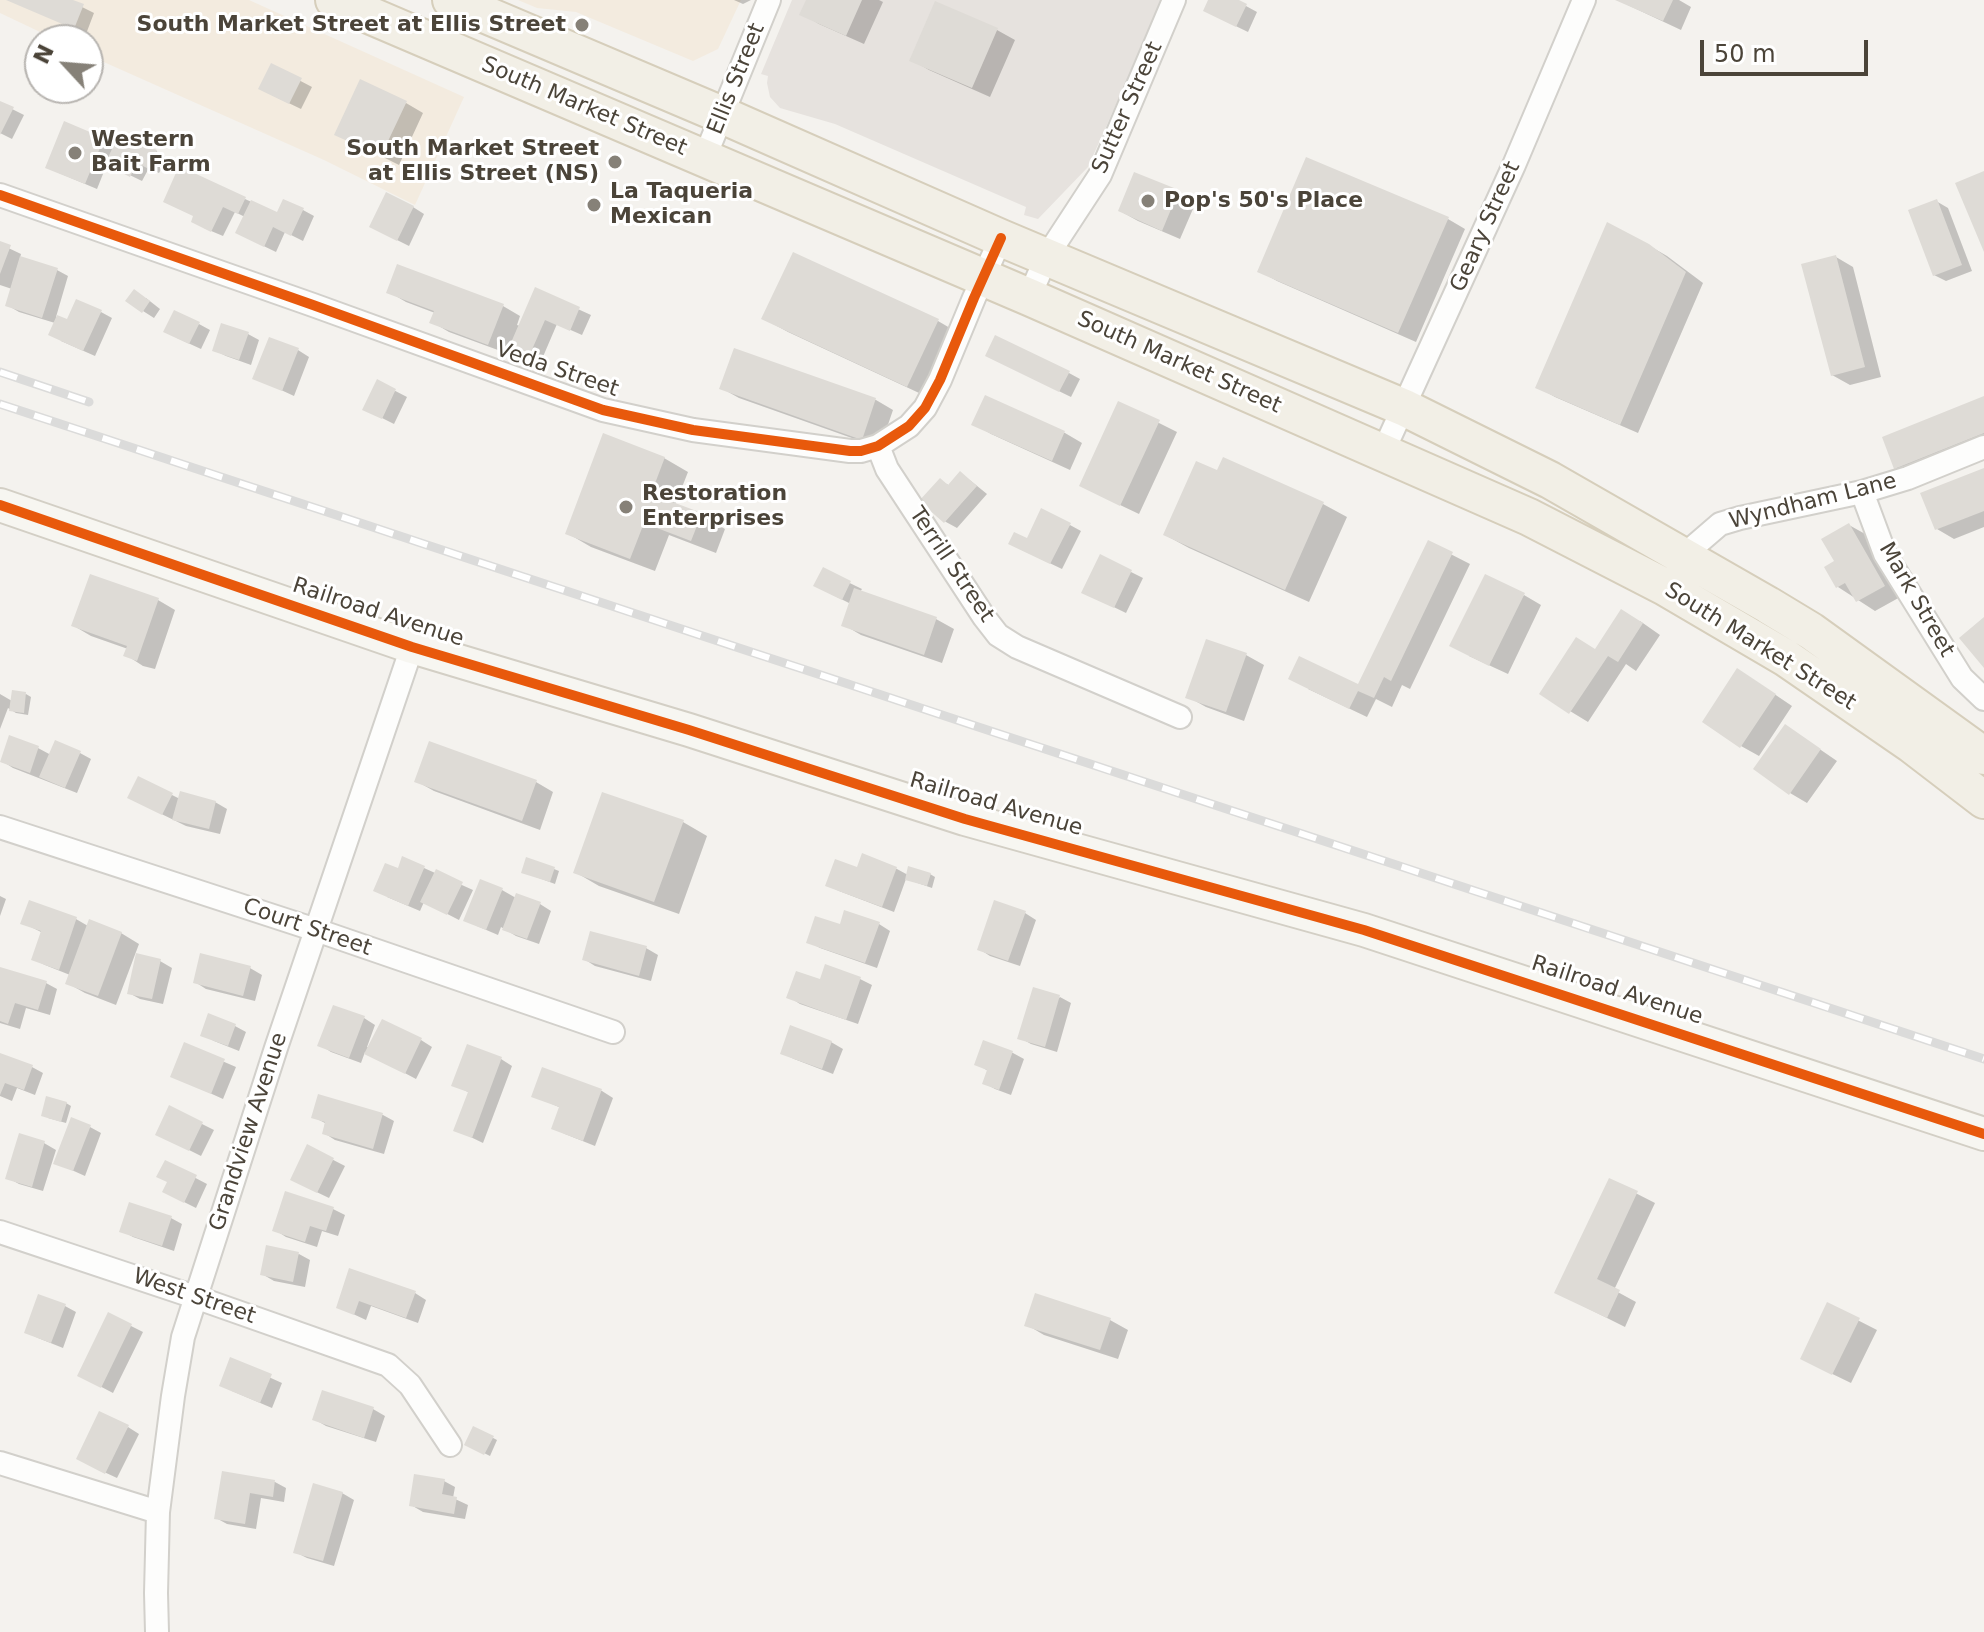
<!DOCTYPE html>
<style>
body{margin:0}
#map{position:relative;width:1984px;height:1632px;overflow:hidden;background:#f4f2ee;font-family:"DejaVu Sans",sans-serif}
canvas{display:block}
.north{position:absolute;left:24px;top:24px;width:80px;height:80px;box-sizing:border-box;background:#fff;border:2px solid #b7b4b0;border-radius:50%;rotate:296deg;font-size:22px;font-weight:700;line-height:32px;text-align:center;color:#4b4439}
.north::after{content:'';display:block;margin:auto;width:28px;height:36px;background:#868178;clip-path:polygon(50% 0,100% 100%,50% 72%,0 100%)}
.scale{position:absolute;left:1700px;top:40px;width:168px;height:36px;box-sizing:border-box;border:4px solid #4b4439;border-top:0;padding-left:10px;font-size:24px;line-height:28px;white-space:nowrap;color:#4b4439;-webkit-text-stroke:6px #fff;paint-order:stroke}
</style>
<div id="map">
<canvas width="1984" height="1632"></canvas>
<div class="north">N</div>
<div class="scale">50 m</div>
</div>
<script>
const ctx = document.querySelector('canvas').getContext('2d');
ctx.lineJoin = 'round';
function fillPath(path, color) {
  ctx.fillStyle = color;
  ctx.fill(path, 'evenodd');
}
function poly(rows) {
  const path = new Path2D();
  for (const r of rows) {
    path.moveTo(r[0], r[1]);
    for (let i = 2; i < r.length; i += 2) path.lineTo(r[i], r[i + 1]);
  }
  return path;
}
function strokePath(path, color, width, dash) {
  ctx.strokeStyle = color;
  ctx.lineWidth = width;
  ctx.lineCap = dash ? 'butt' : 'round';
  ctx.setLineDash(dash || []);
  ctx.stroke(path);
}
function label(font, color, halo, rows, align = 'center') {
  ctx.font = font + ' "DejaVu Sans",sans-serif';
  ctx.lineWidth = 6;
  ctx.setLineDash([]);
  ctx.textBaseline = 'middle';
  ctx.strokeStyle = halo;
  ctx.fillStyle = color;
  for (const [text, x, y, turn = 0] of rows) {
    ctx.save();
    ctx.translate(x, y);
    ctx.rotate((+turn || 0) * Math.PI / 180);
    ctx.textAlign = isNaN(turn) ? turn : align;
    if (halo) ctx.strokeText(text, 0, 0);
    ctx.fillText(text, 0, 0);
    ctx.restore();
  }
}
const commercial = poly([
 [0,0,249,0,464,97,415,205,324,160,88,55,88,40,57,40,0,13],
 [518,0,741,0,718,49,693,61,576,12,537,8]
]);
const industrial = poly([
 [792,0,1163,0,1088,167,1038,219,1024,215,1026,207,835,124,780,108,770,97,767,83,768,76,761,74]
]);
const shadow = poly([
 [11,0,68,0,94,13,86,34,83,33,84,31],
 [734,0,751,0,743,4],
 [808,0,879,0,883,2,864,44,819,24,802,14],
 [1211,0,1235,0,1257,12,1248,32,1217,17],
 [1617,0,1679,0,1691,7,1681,30],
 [997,30,1015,40,990,97,929,70,912,60],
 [272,66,312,87,301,109,272,95],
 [0,103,24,115,12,139,0,133],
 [406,103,423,113,399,165,337,134],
 [66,124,116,146,156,151,167,158,159,173,149,168,142,181,107,164,97,189,59,173],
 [1178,192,1196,202,1180,239,1138,221,1120,211],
 [245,199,278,214,303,210,314,216,303,241,285,232,276,252,249,239,245,217,235,212,223,236,204,228,196,216],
 [1936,201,1948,208,1972,271,1946,281,1934,275],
 [413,207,424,214,409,246,383,233],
 [1448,219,1465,229,1416,342,1277,281,1259,271],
 [0,244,21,254,20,258,57,270,68,276,56,317,68,322,101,312,112,318,95,356,61,341,55,323,19,312,7,305,12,289,0,285],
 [1648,245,1667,256,1703,283,1638,433,1555,397,1537,387],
 [1836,257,1853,267,1881,377,1850,385,1832,375],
 [536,290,591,315,582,335,557,324,542,359,510,343,506,353,449,332,432,322,435,313,406,302,389,292,503,306,520,316,517,325,520,326],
 [146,298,160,309,154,318,143,311],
 [764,319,938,321,962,335,932,399,788,332],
 [199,324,210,330,201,349,177,338],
 [248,334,259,340,251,365,226,356,214,350],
 [298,350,309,357,294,396,255,378],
 [735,350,876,400,893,410,880,448,739,398,721,388],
 [999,362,1069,373,1080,379,1071,397],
 [378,382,407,397,394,424,376,415],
 [986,398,1065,433,1082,443,1070,470,991,434,974,424],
 [1984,398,1984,450,1914,478,1896,468],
 [1119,403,1177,432,1139,514,1099,495],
 [664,458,688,472,675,505,701,515,725,529,716,553,669,535,655,571,591,547,567,533],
 [1224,459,1323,504,1347,517,1309,602,1189,548,1165,535,1218,473],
 [1984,470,1984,527,1954,539,1937,529],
 [960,474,971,481,987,494,957,528,946,522,922,501,940,480,950,486],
 [1070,525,1081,531,1062,569,1022,550],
 [1849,525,1867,535,1902,596,1875,611,1838,587],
 [1429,543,1470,564,1410,689,1402,685,1392,707,1376,699,1367,717,1308,689,1359,687],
 [1101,557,1143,578,1126,613,1095,598],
 [823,570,862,589,860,592,936,619,954,629,942,663,861,635,844,625,851,604,827,592],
 [1524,595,1541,605,1508,674,1469,656],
 [158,600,175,610,155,669,143,666,126,655,128,649,91,636,74,626],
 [1640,621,1660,635,1636,671,1626,664,1588,722,1542,694,1596,651],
 [1246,655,1264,665,1244,721,1206,707,1188,697],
 [1755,681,1792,706,1759,756,1741,746],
 [0,694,12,701,26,694,31,697,28,715,16,713,8,708,0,729],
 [1786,726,1837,761,1807,803,1790,793],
 [38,748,51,755,80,753,91,759,77,793,13,768,2,761],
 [416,781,536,782,553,792,540,830,434,791],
 [172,795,180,799,215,802,227,809,220,834,186,826,141,804],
 [683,822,707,836,679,914,599,886,575,872],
 [863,856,897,869,908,875,930,874,935,877,932,888,906,879,894,912,839,891,827,885,858,869],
 [424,868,473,890,459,920,424,902,420,911,387,897,399,870],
 [554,869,559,871,555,884,528,874],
 [502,890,516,898,540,904,551,911,539,944,516,936,501,927,498,935,477,926],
 [0,896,6,899,0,916],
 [1025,913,1036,920,1020,966,990,956,979,949],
 [76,919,88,926,121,933,139,944,116,1005,85,993,67,983,70,975,45,965,33,959,43,933,23,923],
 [879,924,890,931,877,968,820,948,809,942,841,927],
 [591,933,646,948,658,955,651,981,595,966,584,959],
 [160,961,172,968,163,1004,140,999,129,993],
 [250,968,262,975,255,1001,206,989,195,982],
 [0,969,46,983,57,989,50,1015,26,1008,20,1029,0,1023],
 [860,979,872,985,858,1024,800,1004,789,997,821,982],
 [1060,997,1071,1003,1057,1052,1031,1044,1020,1038],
 [364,1018,375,1025,367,1047,370,1048,421,1040,432,1047,416,1079,365,1052,361,1063,331,1052,320,1045],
 [235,1026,246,1032,239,1051,214,1041,203,1035],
 [831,1042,843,1049,833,1074,794,1059,782,1053],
 [984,1043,1013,1053,1024,1059,1011,1095,995,1089,984,1083,988,1071,977,1064],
 [185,1045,236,1067,223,1099,172,1076],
 [0,1055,32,1067,43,1073,35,1095,17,1088,12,1101,0,1096],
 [501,1059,512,1066,483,1143,456,1130,470,1093,454,1085],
 [544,1069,602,1091,613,1098,595,1146,565,1134,553,1128,561,1108,534,1096],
 [320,1096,383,1115,394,1121,384,1154,335,1140,324,1133,325,1123,313,1117],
 [66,1103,71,1106,66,1123,48,1118],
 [170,1108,214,1130,201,1156,169,1140],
 [90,1127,101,1133,85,1176,56,1163],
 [20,1136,44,1143,56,1150,43,1191,19,1184,8,1178],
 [308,1147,345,1166,329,1198,304,1186],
 [165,1162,207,1184,196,1208,176,1198],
 [1610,1180,1655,1203,1614,1290,1636,1302,1625,1327,1557,1293],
 [287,1194,333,1209,345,1215,338,1236,322,1231,317,1247,286,1237,275,1230],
 [171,1218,182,1224,174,1251,133,1237,122,1231],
 [299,1254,310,1260,305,1287,274,1281,262,1274],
 [350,1271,415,1293,426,1300,418,1323,371,1306,366,1320,338,1307],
 [1828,1305,1877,1330,1851,1383,1820,1368],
 [65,1306,76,1312,63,1348,38,1338,26,1332],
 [109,1315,143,1332,113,1393,90,1381],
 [1110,1320,1128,1330,1118,1359,1044,1335,1027,1325],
 [231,1360,282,1383,272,1408,232,1391],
 [323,1393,373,1409,385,1416,376,1442,326,1426,314,1419],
 [128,1427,139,1434,117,1478,89,1465],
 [474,1428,497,1440,490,1456,466,1444],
 [223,1473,275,1482,286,1488,284,1502,261,1498,256,1529,227,1524,216,1518],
 [444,1481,455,1487,453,1498,468,1505,465,1519,423,1512,411,1505],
 [342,1493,354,1500,334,1566,307,1558,295,1552]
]);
const building = poly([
 [6,0,73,0,84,4,74,29],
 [806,0,862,0,846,36,799,15],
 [1208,0,1239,0,1247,4,1236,27,1203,11],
 [1615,0,1673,0,1663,21],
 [935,1,998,28,972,88,909,61],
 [271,63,302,78,289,104,258,89],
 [360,79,407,101,381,156,334,135],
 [0,101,14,107,0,135],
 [64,121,104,138,85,184,45,168],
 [120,132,157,150,147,168,137,163,130,177,105,164],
 [1306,157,1449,217,1398,333,1257,272],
 [179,166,246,197,238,214,223,207,211,232,191,222,193,216,163,202],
 [1984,171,1984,252,1955,183],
 [1134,172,1179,190,1162,231,1118,211],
 [386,192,414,206,397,241,369,227],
 [283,199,304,208,291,236,273,227,264,247,235,233,251,200,277,212],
 [1937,199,1962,265,1933,276,1908,210],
 [1607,222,1649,244,1686,272,1620,425,1535,388],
 [0,241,11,245,0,274],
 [793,252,939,319,907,387,761,319],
 [1836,255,1865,367,1831,376,1801,264],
 [20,256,58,268,42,318,5,306],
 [397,264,504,304,488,345,429,323,434,311,386,293],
 [535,287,580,307,570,331,545,320,530,354,510,345],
 [134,289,150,301,142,313,125,301],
 [76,299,102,310,83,351,48,335,57,315,67,319],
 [174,310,200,322,189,344,163,332],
 [221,323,249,332,239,360,212,351],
 [995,335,1070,371,1059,392,985,356],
 [269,337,299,348,282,391,252,379],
 [734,348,876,398,862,440,719,389],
 [377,379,396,389,382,419,362,410],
 [985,395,1065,431,1052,461,971,425],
 [1984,396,1984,433,1894,469,1882,437],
 [1118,401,1160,420,1120,506,1079,486],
 [603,433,665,457,651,494,702,513,691,541,644,523,630,559,565,534],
 [1223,457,1324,502,1285,590,1163,535,1196,461,1217,470],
 [1984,468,1984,511,1935,530,1920,493],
 [960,471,977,486,944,523,919,501,940,478,948,485],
 [1041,508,1071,523,1050,564,1008,544,1014,532,1027,538],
 [1849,523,1885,586,1856,602,1845,583,1836,588,1824,567,1834,561,1821,539],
 [1428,540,1453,552,1391,681,1384,677,1374,698,1358,691,1349,709,1288,679,1299,656,1358,684],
 [1100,554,1132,570,1114,608,1081,593],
 [823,567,851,581,842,600,813,586],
 [90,574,159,598,137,661,123,656,127,646,71,626],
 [1485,574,1525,593,1489,666,1449,646],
 [854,588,937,617,924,655,841,626],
 [1621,609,1643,623,1618,662,1608,656,1569,714,1539,694,1576,637,1595,649],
 [1984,617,1984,668,1959,638],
 [1206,639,1247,653,1226,712,1185,698],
 [1737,668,1776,694,1740,748,1702,722],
 [12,690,26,692,24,713,9,711],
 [1785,724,1821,749,1789,795,1753,769],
 [9,735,39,746,30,773,0,762],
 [55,740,81,751,65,788,39,777],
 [429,741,537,780,522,821,414,782],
 [138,776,173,793,162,815,127,798],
 [180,791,216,801,209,829,172,820],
 [602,792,684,820,654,902,573,873],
 [862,853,897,867,882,907,825,886,835,859,857,867],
 [402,856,425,866,408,906,373,891,385,863,398,868],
 [526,857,555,867,550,882,521,873],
 [908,866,931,873,927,886,905,880],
 [436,869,463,882,447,915,420,902],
 [480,879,503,888,486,930,463,921],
 [516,893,541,902,527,939,502,930],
 [29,900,77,917,59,970,31,960,41,931,20,924],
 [994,900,1026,911,1008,961,977,950],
 [844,910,880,922,865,963,806,943,815,916,840,924],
 [89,919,122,932,98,996,65,984],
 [590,931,647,946,639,976,582,960],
 [136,953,161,959,152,999,127,994],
 [200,953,251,966,243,996,193,983],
 [825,964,861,977,846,1020,786,998,796,971,820,979],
 [0,967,47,981,38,1010,15,1003,8,1024,0,1021],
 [1033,987,1060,995,1045,1047,1017,1039],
 [333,1005,365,1016,349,1058,317,1046],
 [208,1013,236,1024,228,1046,200,1036],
 [382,1019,422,1038,405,1074,364,1054],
 [790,1025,832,1041,822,1069,780,1054],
 [983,1040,1013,1051,999,1090,982,1084,987,1070,974,1065],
 [184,1042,225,1059,211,1094,170,1077],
 [467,1044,502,1057,472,1138,453,1131,468,1092,451,1086],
 [0,1053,33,1065,24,1090,5,1083,0,1095],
 [542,1067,602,1089,583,1141,551,1129,559,1107,531,1097],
 [318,1094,383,1113,373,1149,322,1134,325,1122,311,1118],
 [46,1096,67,1102,61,1122,41,1116],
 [169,1105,203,1122,189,1151,155,1135],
 [71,1117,91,1125,73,1171,53,1164],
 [19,1133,45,1141,32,1187,5,1179],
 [307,1144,334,1158,317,1193,290,1180],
 [165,1160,197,1175,184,1203,162,1192,167,1182,156,1177],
 [1609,1178,1638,1191,1597,1279,1620,1290,1607,1318,1554,1293],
 [285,1191,334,1207,326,1231,310,1226,305,1242,272,1231],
 [129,1202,172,1216,162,1246,119,1232],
 [266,1245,299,1252,293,1282,260,1275],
 [349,1268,416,1291,406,1318,359,1301,354,1315,336,1308],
 [1035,1293,1111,1318,1100,1350,1024,1326],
 [38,1294,66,1304,51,1343,24,1333],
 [1827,1302,1860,1318,1832,1375,1800,1359],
 [108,1312,132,1324,101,1388,77,1376],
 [230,1357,272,1374,260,1403,219,1386],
 [322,1390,374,1407,364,1438,312,1420],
 [99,1411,129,1425,105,1474,76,1459],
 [473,1426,494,1436,484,1455,464,1445],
 [222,1471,275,1480,273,1497,250,1493,245,1524,214,1519],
 [414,1474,445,1479,442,1494,457,1497,454,1514,409,1506],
 [313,1483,343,1492,323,1561,293,1553]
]);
const minor = poly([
 [704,159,769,0],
 [0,195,313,305,603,410,693,430,850,451,861,451,878,446,909,426,925,408,940,380,974,298,1001,238],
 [1029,297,1047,256,1100,175,1174,0],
 [878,446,887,469,984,617,998,635,1017,647,1180,717],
 [1383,452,1514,165,1584,0],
 [1862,492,1885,554,1962,678,1984,699],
 [1678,566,1684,555,1720,524,1740,518,1862,492,1908,478,1984,447],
 [0,827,316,930,613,1032],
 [0,1232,195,1297,388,1365,410,1385,450,1445],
 [0,1463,158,1512],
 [157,1632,156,1593,158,1512,173,1396,183,1337,276,1048,412,647]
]);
const secondary = poly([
 [0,505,412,647,689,730,965,819,1364,930,1984,1134]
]);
const primary = poly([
 [334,0,1029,297,1529,517,1665,587,1786,658,1911,744,1984,800],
 [451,0,722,115,1001,238,1405,408,1550,480,1768,605,1811,631,1984,756]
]);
const rail = poly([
 [0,372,89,402],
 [0,404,1984,1059]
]);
const cycleway = poly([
 [0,195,313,305,603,410,693,430,850,451,861,451,878,446,909,426,925,408,940,380,974,298,1001,238],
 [0,505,412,647,689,730,965,819,1364,930,1984,1134]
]);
const markers = [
 [582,25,8,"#868178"],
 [75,153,8,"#868178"],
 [615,162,8,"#868178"],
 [1148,201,8,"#868178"],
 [594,205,8,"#868178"],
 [626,507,8,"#868178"]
];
const poiNames = [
 ["South Market Street at Ellis Street",566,25,"right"],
 ["Western",91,140],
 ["Bait Farm",91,165],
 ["South Market Street",599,149,"right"],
 ["at Ellis Street (NS)",599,174,"right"],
 ["La Taqueria",610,192],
 ["Mexican",610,217],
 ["Pop's 50's Place",1164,201],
 ["Restoration",642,494],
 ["Enterprises",642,519]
];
const streetNames = [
 ["Ellis Street",737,79,-68],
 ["South Market Street",584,107,23],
 ["Sutter Street",1128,108,-66],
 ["Geary Street",1486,227,-66],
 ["South Market Street",1179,363,24],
 ["Veda Street",557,370,19],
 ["Wyndham Lane",1813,502,-14],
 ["Terrill Street",951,565,56],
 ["Mark Street",1916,600,60],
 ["Railroad Avenue",378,613,18],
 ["South Market Street",1760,647,32],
 ["Railroad Avenue",996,805,16],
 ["Court Street",307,928,19],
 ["Railroad Avenue",1617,991,18],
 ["Grandview Avenue",249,1132,-72],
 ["West Street",194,1297,19]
];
fillPath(commercial, '#f3ebdf');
fillPath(industrial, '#e6e2de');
fillPath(shadow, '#0003');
fillPath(building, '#dedbd6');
strokePath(minor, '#d2d0cb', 26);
strokePath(secondary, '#d3cfc5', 36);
strokePath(primary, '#d6cebb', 40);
strokePath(minor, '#fdfdfc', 22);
strokePath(secondary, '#f7f6f1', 32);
strokePath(primary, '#f2efe6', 36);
strokePath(rail, '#dbdbda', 9);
strokePath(rail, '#fff', 6, [18]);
strokePath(cycleway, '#e8590c', 10);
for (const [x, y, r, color] of markers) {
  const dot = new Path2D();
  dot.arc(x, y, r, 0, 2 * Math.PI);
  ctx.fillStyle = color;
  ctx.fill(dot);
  strokePath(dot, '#fff', 3);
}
label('bold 22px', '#4b4439', '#fff', poiNames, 'left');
label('22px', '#4b4439', '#fff', streetNames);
</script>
